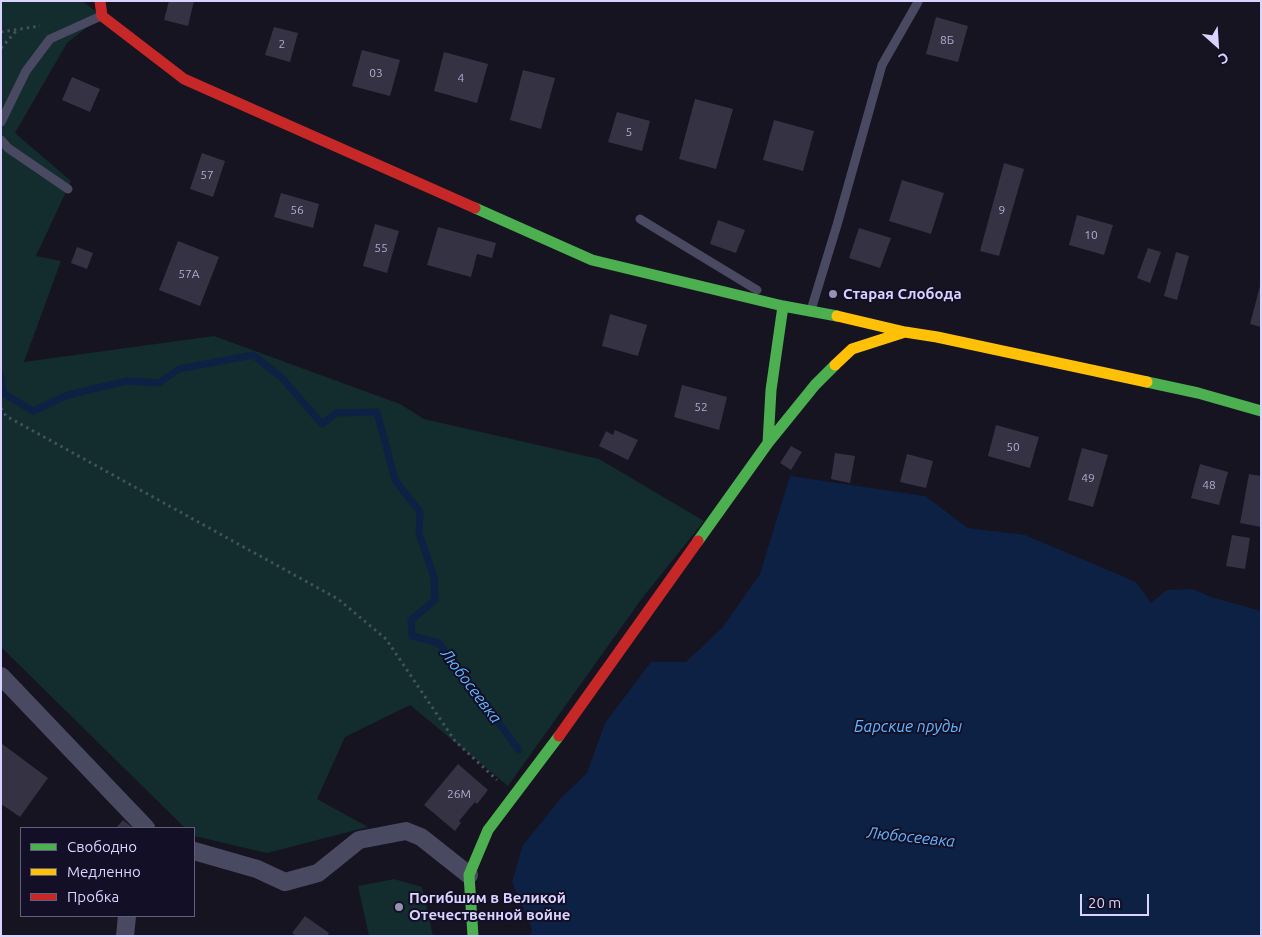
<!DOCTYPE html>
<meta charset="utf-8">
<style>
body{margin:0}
#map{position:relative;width:1262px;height:937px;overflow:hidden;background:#161421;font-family:Ubuntu,sans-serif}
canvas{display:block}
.frame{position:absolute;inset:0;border:2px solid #d9d4ff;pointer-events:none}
.legend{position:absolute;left:20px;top:827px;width:175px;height:90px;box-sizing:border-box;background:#130f26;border:1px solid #625e7d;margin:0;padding:6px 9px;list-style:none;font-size:15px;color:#d9d4ff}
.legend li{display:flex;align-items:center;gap:10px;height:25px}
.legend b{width:25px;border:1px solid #625e7d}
.north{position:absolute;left:1192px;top:20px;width:50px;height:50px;-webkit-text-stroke:4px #130f26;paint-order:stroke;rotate:154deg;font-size:14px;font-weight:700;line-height:20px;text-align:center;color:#d9d4ff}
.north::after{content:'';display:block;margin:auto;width:18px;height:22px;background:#d9d4ff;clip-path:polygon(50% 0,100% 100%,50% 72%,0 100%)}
.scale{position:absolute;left:1080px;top:894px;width:69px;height:22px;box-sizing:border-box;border:2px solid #d9d4ff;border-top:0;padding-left:6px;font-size:15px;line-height:18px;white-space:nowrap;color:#d9d4ff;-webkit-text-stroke:4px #130f26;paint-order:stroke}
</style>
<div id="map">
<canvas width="1262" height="937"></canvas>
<div class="frame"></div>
<ul class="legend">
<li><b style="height:6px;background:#4caf50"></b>Свободно</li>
<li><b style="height:6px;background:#ffc107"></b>Медленно</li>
<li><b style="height:6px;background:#c62828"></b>Пробка</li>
</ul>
<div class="north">С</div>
<div class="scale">20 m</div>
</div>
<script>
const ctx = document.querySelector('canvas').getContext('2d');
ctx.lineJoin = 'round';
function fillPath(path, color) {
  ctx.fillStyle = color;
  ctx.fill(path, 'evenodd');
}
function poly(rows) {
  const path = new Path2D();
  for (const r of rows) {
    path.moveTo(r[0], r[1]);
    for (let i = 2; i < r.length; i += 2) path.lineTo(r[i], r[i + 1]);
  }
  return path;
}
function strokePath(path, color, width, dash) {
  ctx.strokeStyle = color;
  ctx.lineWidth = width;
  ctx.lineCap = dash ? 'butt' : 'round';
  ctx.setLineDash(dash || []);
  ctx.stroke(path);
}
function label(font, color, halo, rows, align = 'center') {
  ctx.font = font + ' Ubuntu,sans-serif';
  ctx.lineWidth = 4;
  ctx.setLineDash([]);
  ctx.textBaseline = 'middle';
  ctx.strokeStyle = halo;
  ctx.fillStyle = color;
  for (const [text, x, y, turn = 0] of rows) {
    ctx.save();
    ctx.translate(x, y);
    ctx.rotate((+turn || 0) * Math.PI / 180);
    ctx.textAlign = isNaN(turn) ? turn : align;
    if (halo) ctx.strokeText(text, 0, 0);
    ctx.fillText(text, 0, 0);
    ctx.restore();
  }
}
const green = poly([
 [1,1,82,1,102,16,67,43,15,133,71,181,36,256,61,261,24,362,214,336,400,404,424,419,599,459,704,521,643,597,508,786,410,705,345,737,317,799,368,827,267,853,194,836,194,828,185,828,1,647],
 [394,879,422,887,433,936,369,936,358,886]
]);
const water = poly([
 [790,476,925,496,968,528,1025,535,1136,582,1151,603,1167,590,1193,589,1211,597,1261,611,1261,936,530,936,532,929,512,882,523,845,561,798,587,773,605,723,651,662,686,662,723,627,760,574]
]);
const stream = poly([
 [1,377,3,393,33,411,68,395,127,381,159,383,179,369,253,355,281,377,322,424,336,413,377,412,395,480,420,512,419,533,434,577,435,600,411,620,412,636,439,643,519,750]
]);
const building = poly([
 [169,1,194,1,188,26,164,20],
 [936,17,968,26,958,62,926,54],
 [274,27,298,33,290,62,265,55],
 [362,50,400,60,390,96,352,86],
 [444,52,488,64,477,103,434,91],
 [523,70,555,78,541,129,510,120],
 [72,77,100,89,90,112,62,100],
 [695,99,733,109,716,169,679,159],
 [617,112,650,121,642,151,608,142],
 [774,120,814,131,803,171,763,160],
 [202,153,225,161,213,197,190,189],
 [1004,163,1024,169,999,256,980,251],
 [902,180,944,193,931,234,889,221],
 [281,193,319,204,313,228,274,217],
 [1077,215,1113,225,1104,255,1069,245],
 [718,220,745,230,736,253,710,244],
 [375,224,399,231,387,273,363,266],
 [438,227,496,243,492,258,477,254,471,277,427,265],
 [859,228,891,238,880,268,849,258],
 [178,241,219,257,200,306,159,290],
 [77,247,93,253,87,269,71,263],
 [1148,248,1161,252,1150,283,1137,278],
 [1176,252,1189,256,1177,300,1164,296],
 [1260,286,1261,286,1261,327,1250,324],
 [610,314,647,325,638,356,602,346],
 [682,385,727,397,719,430,674,417],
 [996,425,1039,437,1030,468,988,456],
 [615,430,638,440,628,460,599,446,606,431,613,435],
 [791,446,802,452,791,470,780,463],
 [1082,448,1108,455,1093,507,1068,500],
 [835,453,855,456,850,483,831,479],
 [907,454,933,461,926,488,900,482],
 [1200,464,1228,472,1219,505,1191,498],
 [1249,474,1261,476,1261,527,1240,523],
 [1232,535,1250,538,1245,569,1226,566],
 [1,743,48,778,20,817,1,804],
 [458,764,488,790,477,804,475,802,459,821,461,823,455,831,424,805],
 [123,820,133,828,116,828],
 [305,916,329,933,327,936,296,936,292,933]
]);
const path = poly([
 [1,32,40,26],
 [1,48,17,30],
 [1,408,6,416,338,599,386,639,455,741,497,780]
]);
const lane = poly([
 [1,122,26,71,50,39,101,16],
 [1,140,8,148,68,189],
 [640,219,757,290],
 [811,310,837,225,882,65,918,2]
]);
const street = poly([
 [1,676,146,828],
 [194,851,257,869,285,882,318,873,359,840,406,831,421,837,469,875],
 [125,936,127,916]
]);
const fast = poly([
 [475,208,592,260,783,306,837,316],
 [1147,382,1198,393,1261,411],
 [768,443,771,390,783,306],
 [698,541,768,443,815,385,835,365],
 [473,936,469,875,488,830,559,736]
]);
const slow = poly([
 [837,316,905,332,937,337,1147,382],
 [835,365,852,349,905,332]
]);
const jam = poly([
 [100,1,102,16,184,79,475,208],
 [559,736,698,541]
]);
const markers = [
 [833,294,5,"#9591b1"],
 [399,907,5,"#9591b1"]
];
const numberNames = [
 ["8Б",947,40],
 ["2",282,44],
 ["03",376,73],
 ["4",461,78],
 ["5",629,132],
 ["57",207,175],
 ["56",297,210],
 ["9",1002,210],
 ["10",1091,235],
 ["55",381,248],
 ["57А",189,274],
 ["52",701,407],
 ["50",1013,447],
 ["49",1088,478],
 ["48",1209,485],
 ["26М",459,794]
];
const poiNames = [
 ["Старая Слобода",843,294],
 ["Погибшим в Великой",409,898],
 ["Отечественной войне",409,915]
];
const waterNames = [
 ["Любосеевка",471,686,53],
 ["Барские пруды",908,727],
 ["Любосеевка",911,837,6]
];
fillPath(green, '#132c2d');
fillPath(water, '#0d2144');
strokePath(stream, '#0d2144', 7);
fillPath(building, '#343243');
strokePath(path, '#44505f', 3, [2.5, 4]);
strokePath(lane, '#4a4962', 9);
strokePath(street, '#4a4962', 18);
strokePath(fast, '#4caf50', 11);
strokePath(slow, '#ffc107', 11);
strokePath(jam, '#c62828', 11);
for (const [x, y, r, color] of markers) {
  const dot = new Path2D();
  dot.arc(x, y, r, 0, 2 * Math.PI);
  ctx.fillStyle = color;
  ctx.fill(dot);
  strokePath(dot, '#130f26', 2);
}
label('12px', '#b0acd0', null, numberNames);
label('bold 15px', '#d9d4ff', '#130f26', poiNames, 'left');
label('italic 16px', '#62b6ff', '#130f26', waterNames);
</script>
